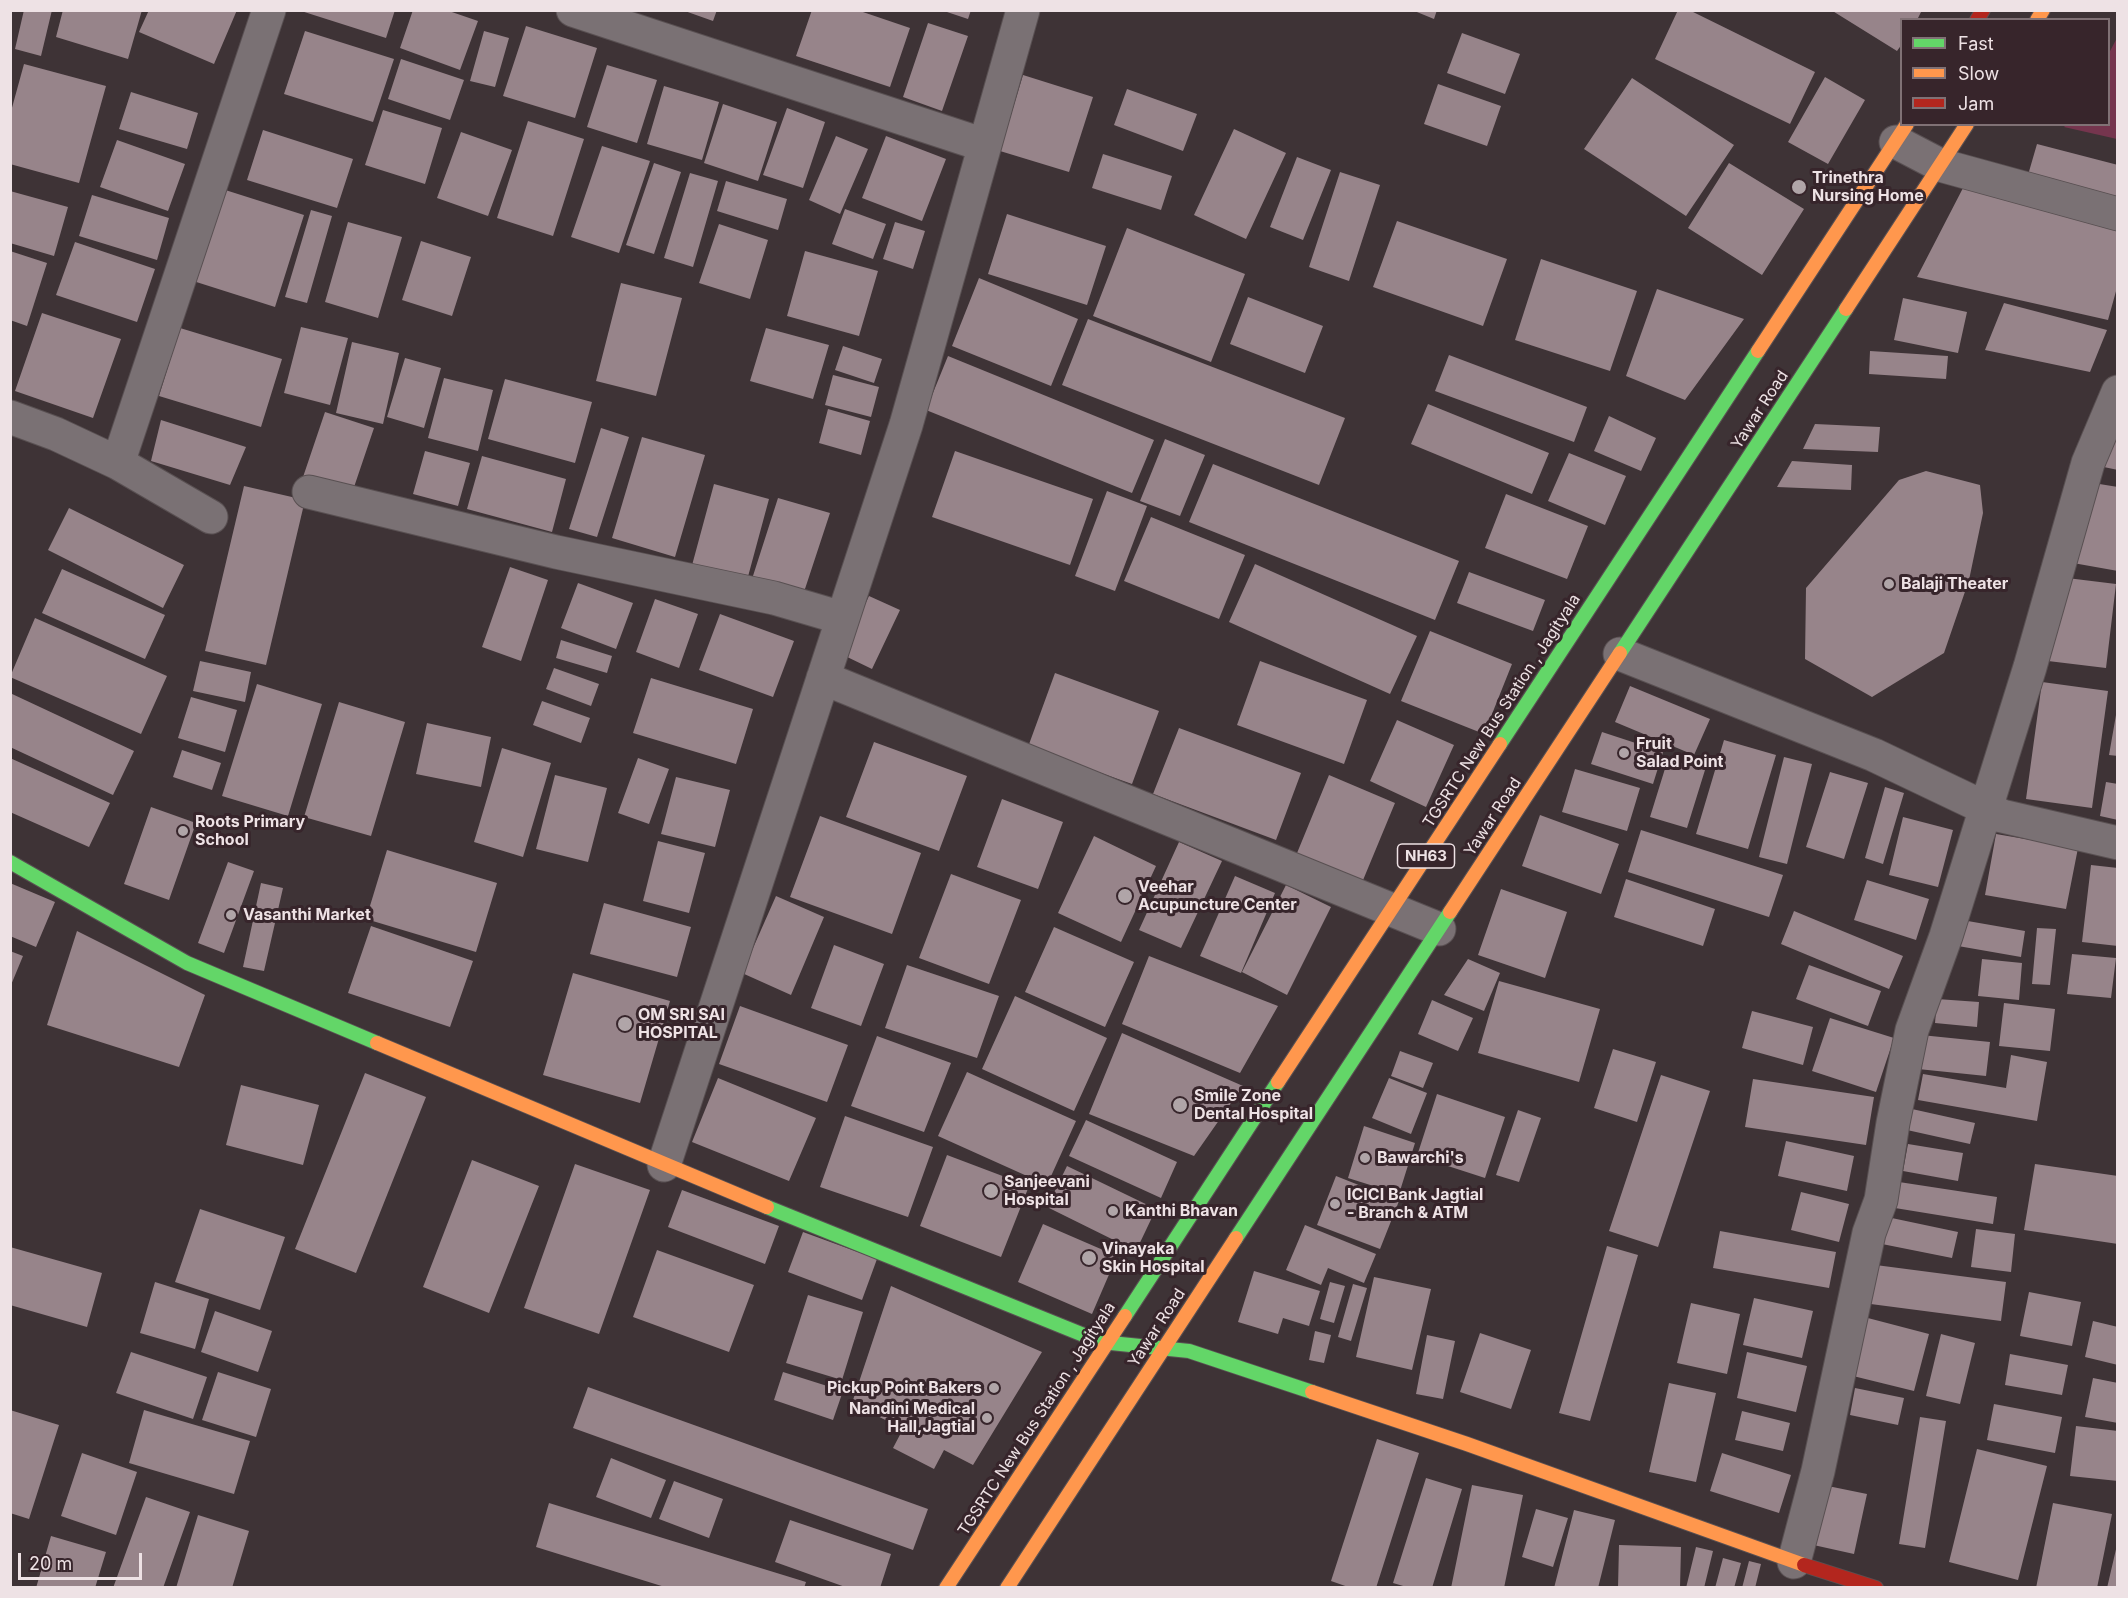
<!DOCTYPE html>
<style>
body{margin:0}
#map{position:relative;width:2128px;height:1598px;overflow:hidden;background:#3e3336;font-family:Inter,sans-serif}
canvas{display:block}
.frame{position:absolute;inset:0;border:12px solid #eee2e5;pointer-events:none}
.legend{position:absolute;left:1900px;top:18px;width:210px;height:108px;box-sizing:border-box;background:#37252b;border:2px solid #807175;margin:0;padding:8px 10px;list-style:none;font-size:18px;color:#eee2e5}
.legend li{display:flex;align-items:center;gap:12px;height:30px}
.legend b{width:30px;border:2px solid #807175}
.scale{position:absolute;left:18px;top:1553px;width:124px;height:27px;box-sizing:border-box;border:3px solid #eee2e5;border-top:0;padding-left:8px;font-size:18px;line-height:21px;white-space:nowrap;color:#eee2e5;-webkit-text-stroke:4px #37252b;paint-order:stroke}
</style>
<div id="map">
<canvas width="2128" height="1598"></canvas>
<div class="frame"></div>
<ul class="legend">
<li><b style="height:8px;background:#63d668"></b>Fast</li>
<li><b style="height:8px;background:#ff974d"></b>Slow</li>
<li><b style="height:8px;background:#b3261e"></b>Jam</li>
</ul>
<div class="scale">20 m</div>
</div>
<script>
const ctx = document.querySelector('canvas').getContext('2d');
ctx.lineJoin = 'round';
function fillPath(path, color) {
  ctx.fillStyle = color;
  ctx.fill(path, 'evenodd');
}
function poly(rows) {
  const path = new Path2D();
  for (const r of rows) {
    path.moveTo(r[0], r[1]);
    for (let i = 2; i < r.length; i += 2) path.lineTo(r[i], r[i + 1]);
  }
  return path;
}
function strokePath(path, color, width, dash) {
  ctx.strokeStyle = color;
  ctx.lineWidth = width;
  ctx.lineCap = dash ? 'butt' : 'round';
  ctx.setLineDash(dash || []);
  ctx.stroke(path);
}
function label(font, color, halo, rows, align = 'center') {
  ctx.font = font + ' Inter,sans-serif';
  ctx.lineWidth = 6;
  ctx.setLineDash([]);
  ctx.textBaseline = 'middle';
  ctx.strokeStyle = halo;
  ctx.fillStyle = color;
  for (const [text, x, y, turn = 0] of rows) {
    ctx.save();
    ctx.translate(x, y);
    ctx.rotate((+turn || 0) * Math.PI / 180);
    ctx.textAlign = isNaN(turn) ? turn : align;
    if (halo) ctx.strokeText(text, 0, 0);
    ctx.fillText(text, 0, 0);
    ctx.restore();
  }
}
const green = poly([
 [2117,38,2117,139,2064,127,2066,125,2108,124,2109,53]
]);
const building = poly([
 [24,10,52,10,41,56,15,49],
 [63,10,142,10,128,59,56,37],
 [149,10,237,10,214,64,139,32],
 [298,10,395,10,386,38],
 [413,10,446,10,478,21,460,70,400,48],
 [682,10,717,10,713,21],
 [812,10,857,10,910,28,890,87,796,56],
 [941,10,971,10,968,19],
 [1412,10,1437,10,1434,19],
 [1678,10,1689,10,1815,72,1790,124,1655,59],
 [1831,10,1922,10,1917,20,1902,20,1902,44,1897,51],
 [928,23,968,36,942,111,903,97],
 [526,26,597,48,575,118,503,96],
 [305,31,394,59,373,122,284,94],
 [484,31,509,38,495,87,470,81],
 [1462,33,1520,54,1505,94,1447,73],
 [401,59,464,80,450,120,388,99],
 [24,64,106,86,79,183,10,164,10,115],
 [607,65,657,80,637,143,587,127],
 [1023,75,1093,97,1069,172,1000,151],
 [1825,77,1865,100,1828,164,1788,142],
 [1632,78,1734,145,1686,216,1584,149],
 [1438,84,1501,106,1487,146,1424,124],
 [664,86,719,102,702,160,647,144],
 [1127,89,1197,114,1183,151,1114,125],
 [131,92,198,113,187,149,119,129],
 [723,104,777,122,758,181,704,163],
 [787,108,825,122,803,188,763,175],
 [383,110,442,128,425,184,365,165],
 [528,121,584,139,553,236,497,218],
 [1234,129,1286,153,1246,239,1194,215],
 [263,130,353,159,337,208,247,180],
 [461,132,512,150,488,216,437,198],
 [836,136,868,149,840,214,809,200],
 [886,136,946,159,922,221,862,198],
 [117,140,185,164,168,211,100,187],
 [2037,144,2118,165,2118,198,2028,175],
 [602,146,650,161,619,253,571,237],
 [1103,154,1172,176,1161,210,1092,188],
 [1297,157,1331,170,1303,240,1270,227],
 [654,163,681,172,654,254,626,245],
 [1729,163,1804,209,1762,275,1688,228],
 [1340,172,1380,185,1349,281,1309,267],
 [690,173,718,181,693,267,664,258],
 [726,181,787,199,778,230,717,211],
 [219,188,304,215,275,307,190,280],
 [1963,188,2118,226,2118,284,2108,320,1917,277],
 [10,191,68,207,54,256,10,243],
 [92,195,169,218,157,260,79,236],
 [845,209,886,224,873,259,832,244],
 [311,210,332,216,307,303,285,297],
 [1007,214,1106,246,1087,305,988,274],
 [1397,221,1507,259,1483,326,1373,287],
 [348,222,402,237,378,318,325,302],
 [895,222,925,231,913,269,883,259],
 [719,224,768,240,750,299,699,283],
 [1127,228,1245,274,1211,362,1093,316],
 [421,241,471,257,452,316,402,300],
 [75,242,155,269,137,322,56,295],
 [10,251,47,263,27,326,10,320],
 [805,251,878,271,859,336,787,316],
 [1541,259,1637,291,1610,371,1515,340],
 [979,278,1078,319,1051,386,952,346],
 [621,283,682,298,656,396,596,381],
 [1657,289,1744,319,1685,400,1626,376],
 [1248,297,1323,326,1305,373,1230,344],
 [1903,298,1967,312,1958,353,1894,340],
 [2004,303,2107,330,2090,372,1985,350],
 [42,313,121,339,93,418,15,391],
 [1088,319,1345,418,1319,485,1062,385],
 [301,327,348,338,330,405,284,393],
 [180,328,282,359,261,427,159,396],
 [766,328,829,345,813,399,750,381],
 [352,342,399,353,383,424,336,413],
 [843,346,882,359,874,383,835,370],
 [1870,351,1948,356,1946,379,1869,374],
 [1449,355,1587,407,1574,442,1435,391],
 [948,356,1154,440,1132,493,926,410],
 [405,358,441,368,424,428,387,417],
 [833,375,879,387,871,417,825,405],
 [444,378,493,390,478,451,428,438],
 [505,379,592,402,575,463,488,439],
 [1428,404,1549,453,1532,494,1411,444],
 [828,409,870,421,861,455,819,443],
 [325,412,374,428,351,496,302,480],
 [1609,416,1656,438,1641,471,1594,451],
 [2118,418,2118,470,2099,466],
 [161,420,246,447,230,485,151,461],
 [1815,424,1880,427,1878,452,1803,449],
 [601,428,629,437,597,537,569,529],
 [642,437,705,455,675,557,612,538],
 [1165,439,1205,455,1180,516,1140,501],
 [425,451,470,463,458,506,413,494],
 [955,451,1093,499,1070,565,932,517],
 [1569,453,1626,476,1605,525,1548,501],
 [482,456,566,479,552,532,467,509],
 [1792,461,1852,465,1851,490,1777,487],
 [1213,464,1459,561,1435,620,1189,522],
 [1926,471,1980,485,1983,513,1969,580,1944,653,1872,697,1805,659,1806,588,1899,480],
 [2087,482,2118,487,2118,571,2073,563],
 [714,484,769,499,746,584,691,569],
 [244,486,305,500,266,665,205,651],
 [1107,491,1147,506,1115,591,1075,576],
 [1506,494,1588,526,1567,579,1485,548],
 [778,498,830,513,803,595,752,579],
 [69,508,184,565,163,608,48,550],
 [1151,517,1245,555,1219,619,1124,581],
 [1255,564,1417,636,1390,694,1229,622],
 [510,567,548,580,521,661,482,647],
 [62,569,165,615,145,659,42,613],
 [1469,572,1545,600,1533,631,1457,603],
 [2059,577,2116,584,2106,668,2048,661],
 [578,583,633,603,616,649,561,628],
 [869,596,900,610,872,669,841,654],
 [655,599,698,614,679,668,636,652],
 [720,614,794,641,773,697,699,670],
 [35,618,167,676,141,734,10,677],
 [1430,631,1512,664,1484,734,1401,701],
 [561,640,612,656,607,673,556,658],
 [200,661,251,672,245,702,193,691],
 [1260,661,1367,700,1344,764,1237,725],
 [554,668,599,684,591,706,546,689],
 [1055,673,1159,711,1132,784,1028,747],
 [651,678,753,709,736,764,633,733],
 [2042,682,2108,691,2092,808,2026,799],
 [257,684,322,704,288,816,222,796],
 [1630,686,1710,719,1694,755,1615,722],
 [10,693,134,751,113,795,10,747],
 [191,697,237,710,225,752,178,738],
 [542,701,590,718,581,743,533,725],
 [339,702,405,722,371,836,304,817],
 [2116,715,2118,715,2118,756,2109,755],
 [1397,720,1454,745,1426,807,1370,781],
 [427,723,491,737,481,787,416,774],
 [1179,728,1301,773,1276,840,1153,794],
 [1602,732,1663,752,1653,784,1591,764],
 [1724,740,1776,755,1748,849,1696,834],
 [874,742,967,776,939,851,846,817],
 [502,748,551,763,523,857,474,842],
 [182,750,221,763,212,790,173,777],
 [1784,757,1812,764,1787,864,1759,857],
 [10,758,110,803,89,847,10,812],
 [638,758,669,769,649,824,618,813],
 [1668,759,1705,770,1687,828,1650,817],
 [1575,769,1640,788,1627,831,1562,812],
 [1830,772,1868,783,1844,859,1806,847],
 [555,775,607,788,588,862,536,849],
 [1329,775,1395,803,1361,885,1295,858],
 [676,777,730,790,715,847,661,834],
 [2106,782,2118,784,2118,820,2100,816],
 [1885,787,1904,793,1883,864,1865,858],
 [1002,799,1063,822,1038,889,977,867],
 [151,807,196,823,169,900,124,884],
 [1540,815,1619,844,1601,894,1522,866],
 [820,816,921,853,892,934,790,897],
 [1903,817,1953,830,1938,887,1889,875],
 [1641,830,1783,875,1769,917,1628,872],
 [1996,834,2078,848,2066,909,1985,895],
 [1094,836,1156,866,1121,942,1058,913],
 [658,841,705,853,689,913,643,901],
 [1179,842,1222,861,1181,948,1139,930],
 [387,850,497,883,476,952,366,919],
 [228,862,254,871,224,953,198,943],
 [2091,865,2118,868,2118,946,2082,942],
 [951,874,1021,900,989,984,919,958],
 [1235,876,1275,893,1241,973,1200,956],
 [1626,879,1715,909,1703,946,1614,917],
 [1867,880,1929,899,1916,940,1854,920],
 [10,883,55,902,36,947,10,936],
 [261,883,283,888,264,971,243,967],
 [1286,885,1331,907,1287,995,1242,972],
 [1501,889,1567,912,1545,978,1478,955],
 [776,896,824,917,791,995,742,973],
 [604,903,691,927,677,977,590,954],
 [1794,911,1903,956,1889,989,1781,944],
 [1962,920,2025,931,2021,957,1958,946],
 [371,926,473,961,450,1027,348,993],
 [1054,927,1134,962,1105,1027,1025,992],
 [2037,928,2056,929,2050,985,2032,984],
 [77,931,205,995,179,1067,47,1025],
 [834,945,884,964,861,1026,811,1008],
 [10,951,23,956,11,985,10,985],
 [2072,954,2116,958,2111,998,2067,994],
 [1149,956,1278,1006,1240,1073,1122,1024],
 [1468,959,1500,973,1484,1011,1444,995],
 [1982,959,2022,963,2019,1000,1978,996],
 [907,965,999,996,977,1058,885,1028],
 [1809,965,1881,991,1868,1026,1796,999],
 [573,973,670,1001,640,1103,543,1075],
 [1499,981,1600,1009,1579,1082,1478,1053],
 [1015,996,1107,1038,1074,1111,982,1069],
 [1937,999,1979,1002,1977,1027,1935,1023],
 [1432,1000,1473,1018,1458,1051,1418,1034],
 [2004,1003,2055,1009,2050,1051,1999,1046],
 [740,1006,848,1045,827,1102,719,1064],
 [1752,1011,1813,1027,1803,1065,1742,1048],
 [1830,1018,1894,1038,1876,1092,1812,1071],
 [1122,1033,1243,1086,1194,1156,1089,1114],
 [1921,1035,1990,1042,1986,1076,1918,1069],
 [877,1036,951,1063,924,1132,851,1106],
 [1613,1049,1656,1062,1637,1122,1594,1108],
 [1400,1051,1433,1063,1423,1088,1391,1076],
 [2011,1055,2047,1062,2037,1121,1918,1100,1923,1074,2006,1088],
 [967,1072,1076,1121,1047,1185,938,1136],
 [365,1073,426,1097,356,1273,295,1249],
 [1661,1075,1710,1091,1658,1247,1609,1231],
 [718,1078,816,1118,789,1181,692,1142],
 [1389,1078,1427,1093,1411,1134,1372,1118],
 [1753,1079,1874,1097,1866,1145,1745,1127],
 [241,1085,319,1105,303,1165,226,1145],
 [1437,1094,1505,1117,1485,1178,1417,1156],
 [1912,1109,1975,1123,1970,1144,1907,1130],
 [1518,1110,1541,1118,1519,1182,1496,1175],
 [845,1116,933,1147,908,1217,820,1187],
 [1086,1120,1177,1162,1161,1198,1069,1156],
 [1364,1126,1415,1143,1399,1194,1348,1178],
 [1786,1141,1854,1156,1847,1191,1778,1176],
 [1908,1144,1963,1153,1958,1181,1903,1171],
 [947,1155,1029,1186,1001,1257,920,1226],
 [472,1160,539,1186,489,1313,423,1287],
 [575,1164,650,1190,599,1334,524,1308],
 [2035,1164,2118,1176,2118,1244,2024,1230],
 [1067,1166,1156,1209,1136,1251,1047,1207],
 [1336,1176,1399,1201,1380,1249,1317,1225],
 [1899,1182,1997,1197,1993,1224,1895,1208],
 [682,1190,779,1226,765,1264,668,1227],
 [1801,1192,1849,1204,1839,1242,1791,1230],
 [200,1209,285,1237,260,1310,175,1282],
 [1887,1217,1958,1232,1952,1258,1882,1244],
 [1043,1224,1117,1256,1092,1314,1018,1282],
 [1305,1225,1376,1254,1364,1283,1328,1268,1321,1285,1286,1270],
 [1976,1229,2015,1234,2011,1272,1971,1267],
 [1720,1231,1836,1252,1829,1288,1713,1268],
 [803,1232,877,1259,862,1300,788,1272],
 [1607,1246,1638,1255,1590,1421,1559,1413],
 [10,1247,102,1273,87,1327,10,1305],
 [657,1250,754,1285,729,1352,633,1317],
 [1868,1264,2006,1282,2001,1321,1863,1303],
 [1254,1271,1320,1291,1309,1326,1283,1318,1278,1334,1238,1322],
 [1374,1277,1431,1289,1412,1370,1356,1357],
 [155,1282,209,1299,195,1349,140,1333],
 [1330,1282,1345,1286,1334,1323,1320,1319],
 [1353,1284,1367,1288,1351,1341,1338,1337],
 [891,1286,1042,1352,973,1465,944,1450,934,1469,893,1448,903,1429,852,1403],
 [2029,1292,2081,1302,2072,1346,2020,1336],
 [808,1295,863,1312,842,1380,786,1363],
 [1754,1298,1813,1311,1802,1358,1743,1345],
 [1691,1303,1740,1314,1727,1374,1677,1363],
 [215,1311,272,1331,258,1372,201,1352],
 [1864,1317,1929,1334,1914,1391,1849,1375],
 [2093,1321,2118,1327,2118,1365,2085,1357],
 [1315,1331,1331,1335,1324,1363,1309,1360],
 [1480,1333,1531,1350,1511,1409,1460,1392],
 [1941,1334,1975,1343,1960,1404,1926,1396],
 [1427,1335,1455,1341,1443,1399,1416,1394],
 [131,1352,207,1377,193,1419,116,1393],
 [1747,1352,1807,1366,1796,1412,1737,1398],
 [2010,1354,2068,1365,2062,1395,2005,1385],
 [218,1372,271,1389,256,1437,202,1420],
 [783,1372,843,1391,833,1420,774,1400],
 [2093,1378,2118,1383,2118,1423,2085,1417],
 [1669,1383,1716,1393,1696,1482,1649,1472],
 [588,1387,928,1509,913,1550,573,1428],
 [1855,1388,1904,1398,1898,1425,1850,1415],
 [1994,1404,2062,1417,2055,1453,1987,1440],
 [10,1410,59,1425,29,1519,10,1513],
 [144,1410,250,1441,234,1494,129,1463],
 [1742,1411,1790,1423,1783,1451,1735,1440],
 [1920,1417,1946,1421,1925,1548,1899,1544],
 [2076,1426,2118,1431,2118,1481,2070,1476],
 [1377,1439,1419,1453,1376,1588,1351,1588,1331,1581],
 [1977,1449,2047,1466,2018,1580,1949,1562],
 [82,1453,137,1472,116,1535,61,1516],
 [1722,1453,1791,1475,1779,1513,1710,1491],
 [611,1458,666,1480,651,1518,596,1497],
 [1426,1478,1462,1489,1432,1588,1410,1588,1393,1583],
 [674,1481,723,1499,709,1538,659,1519],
 [1472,1485,1523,1495,1504,1588,1451,1588],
 [1823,1485,1867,1494,1854,1554,1809,1544],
 [146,1497,190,1512,163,1588,113,1588],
 [549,1503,806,1582,804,1588,668,1588,536,1547],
 [2053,1503,2112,1514,2097,1588,2036,1588],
 [1536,1509,1568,1518,1553,1567,1522,1557],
 [1574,1510,1615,1520,1598,1588,1554,1588],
 [198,1515,249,1531,232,1588,176,1588],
 [790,1520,891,1554,880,1588,848,1588,775,1562],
 [51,1536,106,1552,95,1588,36,1588],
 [1619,1545,1681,1547,1680,1588,1618,1588],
 [2117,1545,2118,1588,2107,1588],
 [1696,1547,1713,1551,1704,1588,1686,1588],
 [1723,1558,1741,1563,1734,1588,1715,1588],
 [1749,1561,1761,1564,1755,1588,1742,1588]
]);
const street = poly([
 [573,10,984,145],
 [1896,142,1940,165,2118,214],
 [10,417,56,434,118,463,211,517],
 [118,463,269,10],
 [309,492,556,552,774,598,842,618],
 [1620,654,1874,755,2002,816,2118,843],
 [823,678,1439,929],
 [664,1165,906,425,1023,10],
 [1794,1562,1818,1471,1869,1233,1881,1200,1893,1123,1912,1030,1946,936,2030,667,2088,463,2118,392]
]);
const fast = poly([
 [1620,653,1846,309],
 [1500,744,1758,351],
 [10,862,187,963,377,1043],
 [767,1207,1101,1342,1189,1351,1312,1392],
 [1236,1238,1450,912],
 [1125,1316,1278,1082]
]);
const slow = poly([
 [2037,20,2043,10],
 [1846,309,1967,124],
 [1758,351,1907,124],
 [1450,912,1620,653],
 [377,1043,767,1207],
 [1278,1082,1500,744],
 [1312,1392,1467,1444,1804,1565],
 [946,1588,1125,1316],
 [1007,1588,1236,1238]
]);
const jam = poly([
 [1977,20,1983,10],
 [1804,1565,1876,1588]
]);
const markers = [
 [1799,187,8,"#b0a5a8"],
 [1889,584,6,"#b0a5a8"],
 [1624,753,6,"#b0a5a8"],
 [183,831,6,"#b0a5a8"],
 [1125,896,8,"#b0a5a8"],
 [231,915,6,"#b0a5a8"],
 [625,1024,8,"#b0a5a8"],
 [1180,1105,8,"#b0a5a8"],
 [1365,1158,6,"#b0a5a8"],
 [991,1191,8,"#b0a5a8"],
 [1335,1204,6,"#b0a5a8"],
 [1113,1211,6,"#b0a5a8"],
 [1089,1258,8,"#b0a5a8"],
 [994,1388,6,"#b0a5a8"],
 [987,1418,6,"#b0a5a8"]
];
const shields = [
 [1426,856,57]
];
const shieldNames = [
 ["NH63",1426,856]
];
const poiNames = [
 ["Trinethra",1812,178],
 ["Nursing Home",1812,196],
 ["Balaji Theater",1901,584],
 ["Fruit",1636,744],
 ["Salad Point",1636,762],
 ["Roots Primary",195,822],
 ["School",195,840],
 ["Veehar",1138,887],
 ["Acupuncture Center",1138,905],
 ["Vasanthi Market",243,915],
 ["OM SRI SAI",638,1015],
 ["HOSPITAL",638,1033],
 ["Smile Zone",1194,1096],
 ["Dental Hospital",1194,1114],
 ["Bawarchi's",1377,1158],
 ["Sanjeevani",1004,1182],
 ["Hospital",1004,1200],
 ["ICICI Bank Jagtial",1347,1195],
 ["- Branch & ATM",1347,1213],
 ["Kanthi Bhavan",1125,1211],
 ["Vinayaka",1102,1249],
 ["Skin Hospital",1102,1267],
 ["Pickup Point Bakers",982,1388,"right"],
 ["Nandini Medical",975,1409,"right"],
 ["Hall,Jagtial",975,1427,"right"]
];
const streetNames = [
 ["Yawar Road",1760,410,-57],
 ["TGSRTC New Bus Station , Jagityala",1502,711,-57],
 ["Yawar Road",1493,817,-57],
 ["Yawar Road",1157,1328,-57],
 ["TGSRTC New Bus Station , Jagityala",1037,1419,-57]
];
fillPath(green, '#75354e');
fillPath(building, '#97848a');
strokePath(street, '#595052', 35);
strokePath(fast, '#595052', 16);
strokePath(slow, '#595052', 16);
strokePath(jam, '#595052', 16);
strokePath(street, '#7a7174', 33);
strokePath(fast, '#63d668', 14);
strokePath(slow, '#ff974d', 14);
strokePath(jam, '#b3261e', 14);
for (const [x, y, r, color] of markers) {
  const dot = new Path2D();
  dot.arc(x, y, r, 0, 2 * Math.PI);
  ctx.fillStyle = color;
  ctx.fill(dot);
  strokePath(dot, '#37252b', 2);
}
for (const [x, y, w] of shields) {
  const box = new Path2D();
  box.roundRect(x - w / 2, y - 12, w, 24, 4.5);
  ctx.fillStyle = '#37252b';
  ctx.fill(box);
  strokePath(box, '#eee2e5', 1.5);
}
label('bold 15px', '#eee2e5', null, shieldNames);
label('bold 16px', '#eee2e5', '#37252b', poiNames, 'left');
label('16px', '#eee2e5', '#37252b', streetNames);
</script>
